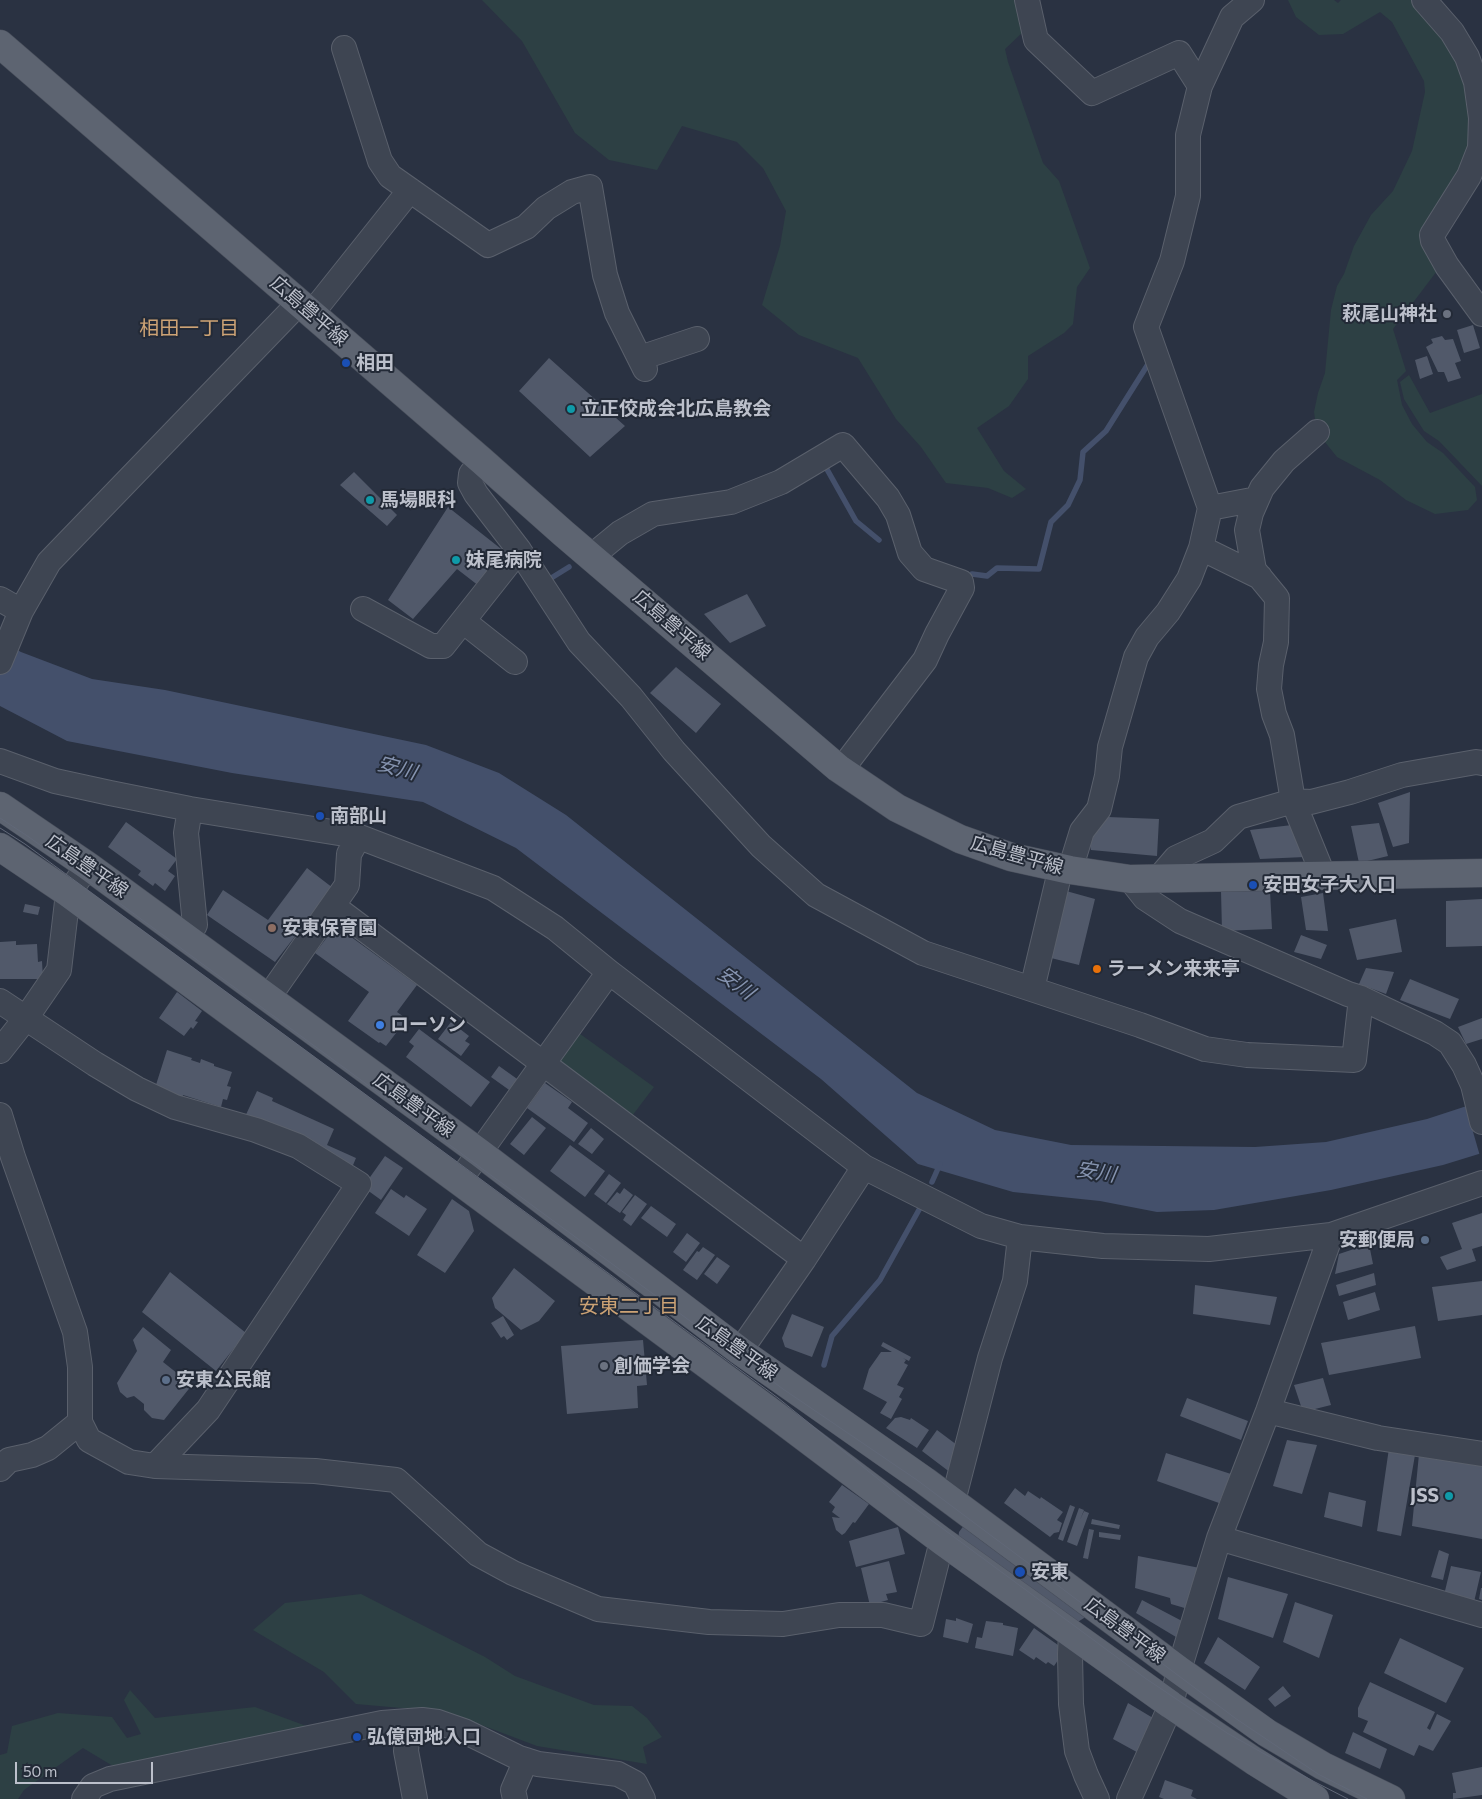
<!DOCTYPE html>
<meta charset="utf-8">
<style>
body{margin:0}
#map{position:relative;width:1482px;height:1799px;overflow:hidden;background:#2a3242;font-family:Commissioner,sans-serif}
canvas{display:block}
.scale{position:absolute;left:15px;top:1762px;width:138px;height:22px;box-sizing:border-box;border:2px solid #bcc0cb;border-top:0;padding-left:6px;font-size:15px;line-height:18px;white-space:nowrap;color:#bcc0cb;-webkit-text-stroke:4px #232a37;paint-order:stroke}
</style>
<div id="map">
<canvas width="1482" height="1799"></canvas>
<div class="scale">50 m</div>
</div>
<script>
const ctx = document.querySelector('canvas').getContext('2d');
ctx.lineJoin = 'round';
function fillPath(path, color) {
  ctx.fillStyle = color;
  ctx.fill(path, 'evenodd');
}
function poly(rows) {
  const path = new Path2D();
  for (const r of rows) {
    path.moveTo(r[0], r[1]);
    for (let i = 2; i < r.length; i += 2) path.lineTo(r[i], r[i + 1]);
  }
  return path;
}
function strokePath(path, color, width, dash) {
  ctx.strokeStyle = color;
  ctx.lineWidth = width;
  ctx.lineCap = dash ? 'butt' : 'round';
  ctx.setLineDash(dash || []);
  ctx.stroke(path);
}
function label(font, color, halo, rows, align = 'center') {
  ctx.font = font + ' Commissioner,"Noto Sans JP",sans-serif';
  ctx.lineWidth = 4;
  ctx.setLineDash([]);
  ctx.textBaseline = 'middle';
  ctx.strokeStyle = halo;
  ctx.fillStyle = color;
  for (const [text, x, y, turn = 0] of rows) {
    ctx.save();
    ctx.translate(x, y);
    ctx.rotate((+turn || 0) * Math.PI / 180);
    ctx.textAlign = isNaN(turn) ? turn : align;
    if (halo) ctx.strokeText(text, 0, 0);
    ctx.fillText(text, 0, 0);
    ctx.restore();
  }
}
const green = poly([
 [482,0,1016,0,1023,32,1005,49,1008,62,1043,163,1059,181,1090,268,1077,287,1073,324,1064,333,1028,356,1028,379,1009,406,977,428,1004,471,1026,489,1012,498,988,488,946,483,921,447,896,419,858,358,799,335,762,305,780,246,786,211,763,168,737,142,682,126,657,170,609,160,575,133,522,41],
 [1288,0,1334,0,1338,3,1341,0,1416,0,1465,64,1475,146,1427,241,1440,267,1393,329,1406,371,1397,380,1402,405,1412,424,1427,442,1443,453,1475,487,1477,500,1468,510,1435,514,1406,500,1380,480,1337,457,1317,432,1314,412,1318,393,1325,373,1331,310,1337,286,1344,274,1354,246,1371,215,1393,191,1412,151,1425,92,1424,81,1392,22,1380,12,1343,34,1319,35,1296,17],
 [1409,375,1430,413,1482,394,1482,486,1439,441,1424,431,1404,399,1400,382],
 [576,1031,654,1087,632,1116,555,1060],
 [361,1594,485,1657,515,1676,594,1705,632,1706,647,1718,662,1737,643,1747,647,1764,537,1746,447,1712,356,1704,324,1672,253,1630,285,1603],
 [130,1690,155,1718,255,1707,309,1727,113,1766,83,1748,24,1790,18,1799,0,1799,0,1755,7,1753,12,1726,58,1713,112,1717,127,1738,141,1734,124,1700]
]);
const water = poly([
 [0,641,21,652,92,679,165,690,426,745,499,773,566,815,917,1093,995,1130,1071,1145,1255,1147,1326,1142,1427,1119,1482,1101,1482,1153,1443,1165,1331,1190,1214,1210,1157,1212,1100,1201,1013,1192,918,1164,821,1079,516,848,423,802,232,773,67,741,0,706]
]);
const pier = poly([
 [1482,1098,1482,1156,1480,1156,1465,1104]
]);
const stream = poly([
 [824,464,856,521,879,540],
 [972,574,987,576,997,568,1039,569,1051,522,1068,505,1080,480,1083,452,1106,431,1150,361],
 [548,580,569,567],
 [932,1182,940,1164],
 [824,1365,832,1336,880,1280,920,1208]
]);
const building = poly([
 [1473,325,1480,348,1464,353,1457,330],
 [1442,336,1445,340,1453,339,1461,361,1455,363,1461,378,1448,382,1444,372,1438,372,1426,347,1433,343,1431,339],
 [1427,356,1433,374,1420,379,1415,360],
 [549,358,625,426,590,457,519,391],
 [354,472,397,515,387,526,340,485],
 [448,507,505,552,479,586,457,569,413,619,388,600],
 [747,594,766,626,730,643,704,614],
 [676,667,721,704,696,733,650,693],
 [1410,792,1409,843,1393,847,1378,803],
 [1108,817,1159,819,1157,856,1091,850,1089,841],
 [126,822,177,859,168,871,175,876,165,891,155,883,153,886,138,875,141,871,108,847],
 [1379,823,1388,856,1359,863,1351,826],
 [1292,825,1305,857,1260,859,1250,830],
 [307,868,333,888,275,962,207,915,223,890,268,920],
 [1059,889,1095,899,1079,965,1043,956],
 [1221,891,1270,891,1272,929,1222,931],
 [1323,893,1328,931,1306,930,1301,897],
 [1482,899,1482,946,1446,947,1446,901],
 [25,904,40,907,38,915,23,912],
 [1396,919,1402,952,1357,960,1349,929],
 [343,931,417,985,397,1012,407,1019,386,1046,380,1042,379,1043,348,1021,369,992,315,953,328,936,330,937,334,933,338,936],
 [1301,935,1327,945,1321,959,1294,952],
 [16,941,16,945,37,944,38,962,42,961,43,979,0,979,0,942],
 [1366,968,1394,972,1386,994,1359,984],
 [1410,979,1459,999,1450,1019,1400,1000],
 [177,992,202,1011,195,1021,198,1022,193,1029,191,1027,184,1036,159,1018],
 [1482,1018,1482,1039,1466,1044,1458,1027],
 [451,1022,469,1036,465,1041,470,1044,461,1056,438,1039],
 [419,1029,490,1082,471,1107,406,1057,414,1046,409,1042],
 [167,1050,192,1058,191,1060,200,1063,201,1059,214,1064,214,1066,232,1072,227,1086,231,1087,227,1100,223,1099,221,1107,183,1095,181,1103,155,1088],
 [499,1066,520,1081,512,1092,491,1077],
 [545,1083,572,1102,568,1108,588,1123,574,1142,527,1108],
 [257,1091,273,1098,272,1101,334,1129,327,1145,356,1158,351,1170,243,1121],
 [532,1117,546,1128,524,1155,510,1144],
 [591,1128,604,1139,592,1154,578,1144],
 [570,1145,605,1171,585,1197,550,1171],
 [385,1156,403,1168,381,1200,363,1187],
 [609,1174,621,1183,606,1203,594,1194],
 [624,1188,633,1195,620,1213,607,1204,617,1192,620,1194],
 [391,1189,404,1198,406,1195,427,1209,409,1236,375,1213],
 [635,1195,647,1204,631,1226,623,1220,626,1215,622,1212],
 [452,1199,469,1211,474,1231,445,1273,417,1255],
 [651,1206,676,1224,667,1237,641,1218],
 [1482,1213,1482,1246,1472,1249,1476,1261,1447,1270,1440,1257,1462,1249,1452,1223],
 [687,1233,700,1243,686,1262,673,1252],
 [1369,1244,1373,1264,1335,1274,1339,1254],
 [703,1247,715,1255,697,1280,683,1270,697,1251,699,1252],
 [717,1257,730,1266,717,1284,704,1274],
 [514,1268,555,1301,539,1321,521,1330,495,1308,492,1298],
 [170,1272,246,1333,216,1371,142,1312],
 [1374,1273,1376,1285,1339,1296,1336,1285],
 [1482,1281,1482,1315,1438,1321,1432,1287],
 [1195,1285,1277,1297,1270,1325,1193,1314],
 [1375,1292,1380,1310,1348,1320,1343,1302],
 [792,1314,824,1327,812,1357,785,1347,782,1338],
 [503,1316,514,1335,507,1340,504,1336,501,1338,491,1323],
 [1415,1326,1421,1358,1329,1375,1321,1343],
 [143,1327,171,1350,163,1362,192,1385,164,1420,152,1418,144,1410,144,1404,134,1396,127,1398,120,1392,117,1383,137,1351,133,1340],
 [643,1340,647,1385,637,1386,638,1408,567,1414,561,1346],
 [883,1342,911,1357,909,1361,903,1358,906,1360,904,1363,908,1365,897,1385,904,1388,899,1397,902,1399,891,1419,880,1413,887,1402,863,1389,869,1369,881,1352,892,1352,881,1346],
 [1323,1378,1331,1405,1303,1412,1294,1385],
 [1187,1398,1248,1421,1241,1440,1180,1416],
 [901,1417,910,1420,911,1418,929,1430,917,1448,886,1428,895,1418],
 [937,1430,965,1451,955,1476,922,1451],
 [1287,1440,1317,1445,1302,1494,1273,1486],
 [1389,1448,1415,1455,1401,1536,1377,1531],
 [1166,1453,1231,1474,1219,1503,1157,1481],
 [1419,1454,1482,1465,1482,1539,1412,1526],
 [842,1485,869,1504,855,1523,853,1522,845,1533,842,1535,836,1530,832,1517,840,1518,832,1512,835,1507,829,1502],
 [1015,1488,1025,1496,1028,1491,1040,1499,1041,1497,1063,1512,1057,1520,1062,1523,1059,1532,1054,1533,1050,1537,1004,1503],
 [1329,1492,1366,1501,1362,1527,1324,1517],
 [1070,1505,1075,1507,1063,1541,1058,1539],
 [1079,1508,1084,1510,1080,1520,1084,1511,1089,1513,1077,1546,1067,1542],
 [1092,1519,1120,1525,1119,1529,1091,1524],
 [965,1524,1086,1614,1084,1618,1073,1625,958,1540,959,1532],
 [898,1527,905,1554,856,1567,849,1541],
 [1089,1529,1094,1530,1088,1559,1083,1558],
 [1099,1532,1121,1535,1120,1540,1099,1537],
 [1439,1550,1449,1554,1443,1580,1431,1577],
 [1138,1556,1200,1568,1188,1609,1171,1604,1170,1598,1135,1588],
 [889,1561,897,1592,886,1594,888,1600,881,1602,884,1611,872,1614,861,1568],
 [1451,1566,1481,1572,1474,1602,1444,1595],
 [1228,1577,1288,1594,1273,1638,1218,1619],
 [1481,1588,1482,1588,1482,1600,1479,1599],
 [1142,1600,1182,1621,1176,1637,1136,1613],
 [1295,1602,1333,1615,1319,1658,1283,1642],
 [956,1618,973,1624,968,1643,943,1637,946,1619,956,1621],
 [986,1621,1003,1623,1003,1625,1018,1628,1013,1656,975,1648,977,1637,982,1638],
 [1034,1628,1065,1650,1054,1666,1048,1662,1046,1664,1036,1657,1034,1660,1019,1650],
 [1218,1637,1260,1667,1245,1690,1204,1663],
 [1400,1638,1464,1668,1446,1703,1384,1673],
 [1370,1682,1435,1712,1427,1728,1430,1730,1437,1714,1451,1721,1433,1751,1419,1745,1414,1756,1363,1732,1368,1721,1358,1717,1358,1708],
 [1283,1686,1291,1696,1275,1707,1268,1699],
 [1128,1703,1158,1721,1144,1756,1113,1739],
 [1353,1732,1387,1749,1380,1769,1345,1753],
 [1482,1767,1482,1795,1453,1799,1453,1793,1456,1793,1452,1773],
 [1165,1780,1193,1790,1191,1796,1197,1799,1164,1799,1159,1797]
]);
const minor = poly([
 [1027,0,1036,40,1092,93,1179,53,1200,86,1188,135,1188,196,1172,261,1146,327,1210,508,1201,548,1189,579,1168,612,1147,637,1136,657,1110,747,1107,776,1099,809,1082,831,1070,870],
 [1424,0,1452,32,1467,57,1476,82,1481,118,1480,148,1469,176,1432,235,1433,241,1447,266,1482,314],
 [344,48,380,161,390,176,488,245,526,227,546,208,572,192,590,187,605,275,617,313,645,369],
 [1200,86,1232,17,1252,0],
 [312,313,410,190],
 [640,358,697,339],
 [1317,432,1284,461,1262,488,1251,513,1247,530,1254,570,1277,598,1276,642,1271,665,1269,689,1274,714,1282,735,1293,801,1324,877],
 [482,461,471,474,470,483,476,494,519,550,579,642,631,697,674,751,761,846,816,895,923,953,1140,1025,1205,1049,1247,1055,1354,1060,1361,998],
 [1210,508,1257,499],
 [1201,548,1260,577],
 [592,556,620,533,653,514,731,502,781,482,843,445,888,498,898,515,910,553,924,569,961,582,962,588,937,634,925,660,841,770],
 [0,599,21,611],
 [363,609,431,646,443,646,519,550],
 [463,621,515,662],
 [0,662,21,611,49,562,300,302],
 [0,761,55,781,110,793,190,809,357,836,493,888,555,928,609,972,864,1167,981,1226,1020,1237,1103,1246,1209,1249,1331,1235,1482,1183],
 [1130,879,1145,898,1180,921,1348,994,1361,998,1435,1033,1450,1043,1464,1065,1473,1085,1482,1122],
 [1158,879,1176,858,1213,841,1238,817,1293,801,1311,802,1350,792,1402,775,1476,762,1482,763],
 [333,906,804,1259],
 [187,938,195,925,186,833,190,809],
 [1032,989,1061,867],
 [268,998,347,885,349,854,353,847,357,836],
 [0,1001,95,1064,137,1089,175,1107,256,1130,298,1146,359,1184,208,1410,155,1466],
 [0,1051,26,1018,59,970,68,893,88,866],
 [0,1115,13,1157,75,1332,80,1367,80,1422,89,1440,129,1462,155,1466,315,1471,396,1480,478,1554,513,1573,598,1609,709,1622,783,1624,839,1615,883,1615,921,1624,942,1541],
 [459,1181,609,972],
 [740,1351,804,1259,864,1167],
 [1268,1411,1378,1438,1482,1454],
 [0,1469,9,1460,32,1455,48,1448,80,1422],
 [953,1501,990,1358,1015,1281,1020,1237],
 [1219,1538,1482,1615],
 [1071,1633,1070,1654,1071,1704,1077,1751,1086,1775,1097,1799],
 [409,1721,406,1751,415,1799],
 [84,1799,93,1786,110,1779,382,1723,422,1720,438,1722,464,1731,519,1758,538,1764,618,1774,635,1783,643,1799],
 [515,1799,513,1790,526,1760],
 [1129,1799,1171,1705,1179,1670,1219,1538,1268,1411,1331,1235]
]);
const major = poly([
 [0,44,482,461,563,533,838,768,897,808,960,839,1011,857,1070,870,1130,879,1482,873],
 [0,806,88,866,480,1153,740,1351,925,1481,1179,1670,1267,1733,1323,1766,1391,1799],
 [0,847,68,893,459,1181,775,1415,942,1541,1171,1705,1254,1761,1315,1799]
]);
const tram = poly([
 [0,818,29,837,783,1389,917,1480,1235,1718,1318,1774,1367,1799],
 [0,828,25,844,778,1398,904,1500,1145,1678,1227,1733,1313,1781,1348,1799]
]);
const markers = [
 [1447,314,5,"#6b7280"],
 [346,363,5,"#1a4fb4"],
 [571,409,5,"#0f9aa8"],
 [370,500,5,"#0f9aa8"],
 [456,560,5,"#0f9aa8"],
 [320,816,5,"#1a4fb4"],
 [1253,885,5,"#1a4fb4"],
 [272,928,5,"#8d6e63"],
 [1097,969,5,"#e8710a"],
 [380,1025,5,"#3f7fe0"],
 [1425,1240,5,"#5c6f8a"],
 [604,1366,5,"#6b7280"],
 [166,1380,5,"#5c6f8a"],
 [1449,1496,5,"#0f9aa8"],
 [1020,1572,6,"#1a4fb4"],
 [357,1737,5,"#1a4fb4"]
];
const streetNames = [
 ["広島豊平線",309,311,41],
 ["広島豊平線",672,625,41],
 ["広島豊平線",1017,855,16],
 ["広島豊平線",87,866,35],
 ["広島豊平線",414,1105,36],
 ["広島豊平線",737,1348,36],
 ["広島豊平線",1125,1630,37]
];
const poiNames = [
 ["萩尾山神社",1437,314,"right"],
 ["相田",356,363],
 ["立正佼成会北広島教会",581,409],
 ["馬場眼科",380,500],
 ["妹尾病院",466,560],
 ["南部山",330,816],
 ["安田女子大入口",1263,885],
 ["安東保育園",282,928],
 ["ラーメン来来亭",1107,969],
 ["ローソン",390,1025],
 ["安郵便局",1415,1240,"right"],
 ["創価学会",614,1366],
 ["安東公民館",176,1380],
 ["JSS",1439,1496,"right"],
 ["安東",1031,1572],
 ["弘億団地入口",367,1737]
];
const neighbourhoodNames = [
 ["相田一丁目",189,328],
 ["安東二丁目",629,1306]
];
const waterNames = [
 ["安川",397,768,15],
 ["安川",736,983,37],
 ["安川",1096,1172,9]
];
fillPath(green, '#2d4044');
fillPath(water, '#44506b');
fillPath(pier, '#2a3242');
strokePath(stream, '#44506b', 5.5);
fillPath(building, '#51596a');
strokePath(minor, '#5a606c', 26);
strokePath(major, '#484e5b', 29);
strokePath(minor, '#3e4552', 24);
strokePath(major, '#5d6471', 28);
strokePath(tram, '#616878', 1);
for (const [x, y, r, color] of markers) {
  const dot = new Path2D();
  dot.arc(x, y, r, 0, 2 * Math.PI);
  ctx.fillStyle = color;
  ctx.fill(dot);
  strokePath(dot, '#232a37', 2);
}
label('19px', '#bcc0cb', '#232a37', streetNames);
label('bold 19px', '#bcc0cb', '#232a37', poiNames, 'left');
label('20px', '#cda375', '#232a37', neighbourhoodNames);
label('italic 20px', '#8694b0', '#232a37', waterNames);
</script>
